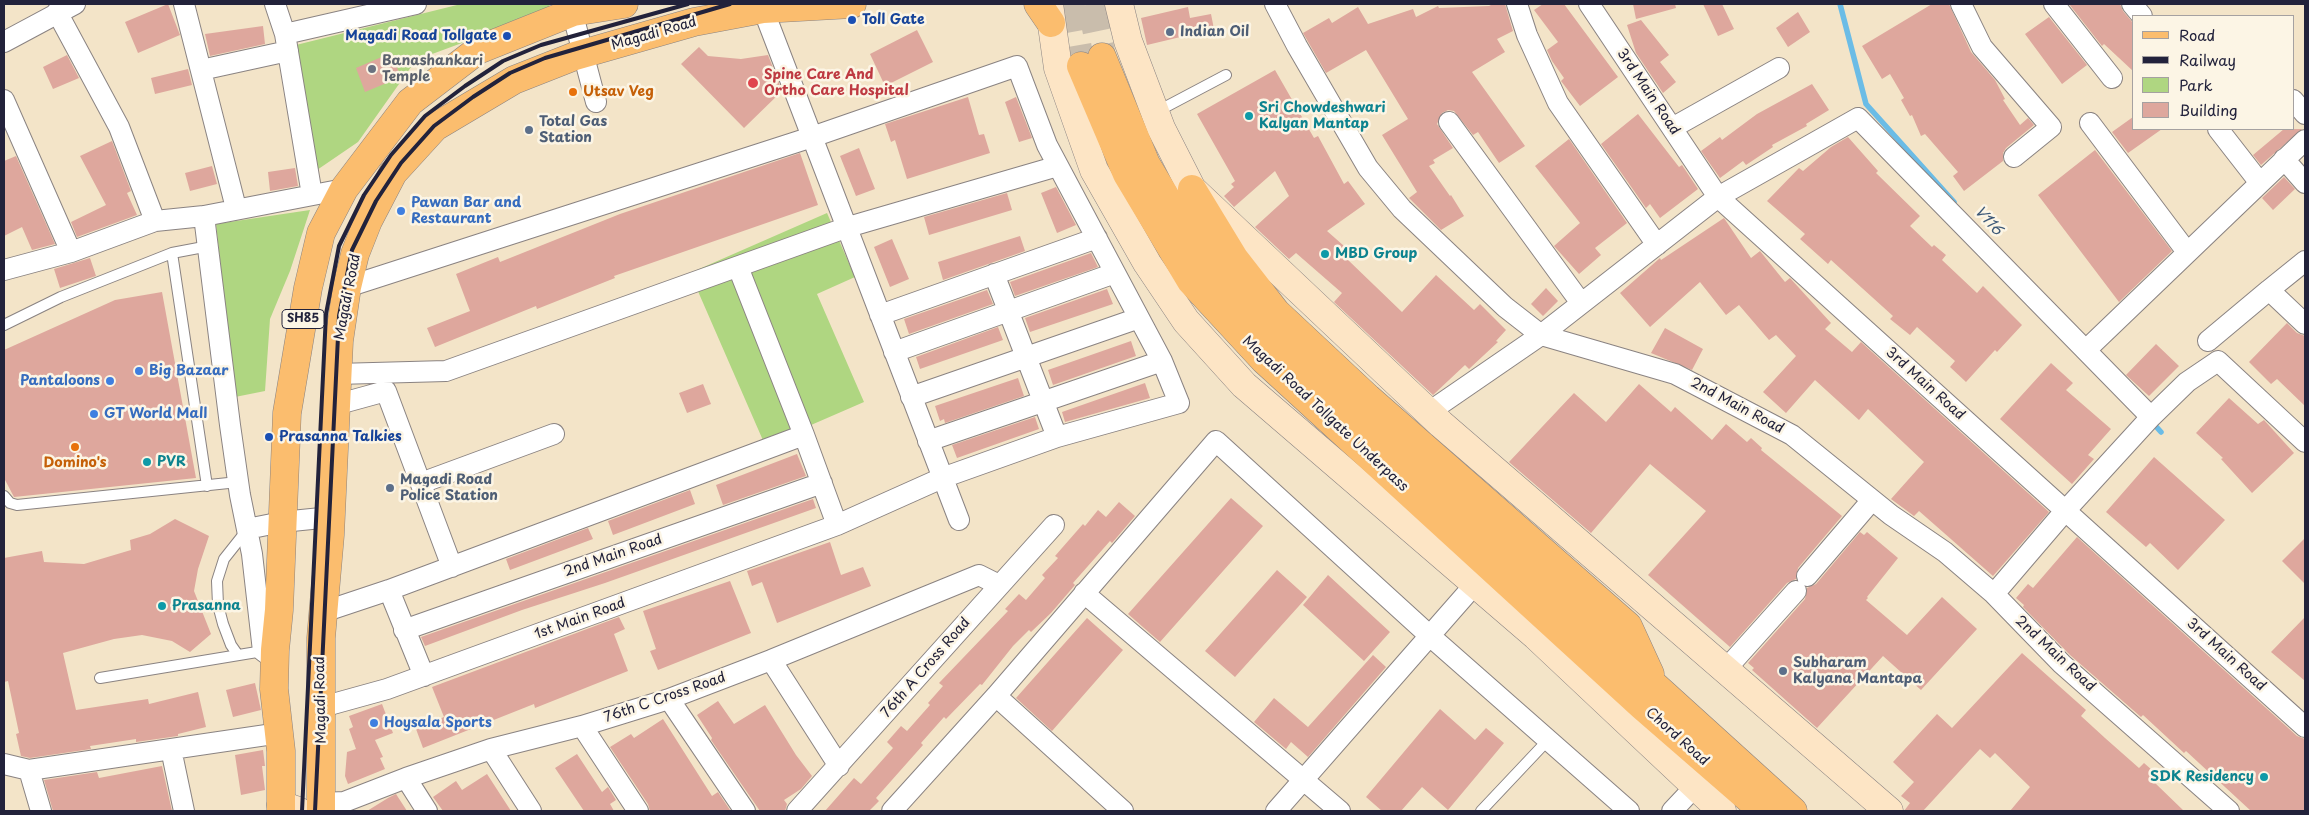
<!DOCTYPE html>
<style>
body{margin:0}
#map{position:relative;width:2309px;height:815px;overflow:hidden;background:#f3e4c8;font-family:"Playpen Sans",sans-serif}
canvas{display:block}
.frame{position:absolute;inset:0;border:5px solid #22223b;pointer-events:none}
.legend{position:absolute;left:2132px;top:15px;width:162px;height:115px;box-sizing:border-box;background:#fcf5e5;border:1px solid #a5a1a1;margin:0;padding:6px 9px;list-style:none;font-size:15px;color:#22223b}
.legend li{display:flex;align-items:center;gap:10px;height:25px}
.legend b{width:25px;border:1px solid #a5a1a1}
</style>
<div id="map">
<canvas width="2309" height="815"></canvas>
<div class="frame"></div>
<ul class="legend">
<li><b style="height:6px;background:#fbbd6e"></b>Road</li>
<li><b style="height:6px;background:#22223b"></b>Railway</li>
<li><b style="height:14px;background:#afd681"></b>Park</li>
<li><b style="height:14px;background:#dea79d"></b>Building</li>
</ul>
</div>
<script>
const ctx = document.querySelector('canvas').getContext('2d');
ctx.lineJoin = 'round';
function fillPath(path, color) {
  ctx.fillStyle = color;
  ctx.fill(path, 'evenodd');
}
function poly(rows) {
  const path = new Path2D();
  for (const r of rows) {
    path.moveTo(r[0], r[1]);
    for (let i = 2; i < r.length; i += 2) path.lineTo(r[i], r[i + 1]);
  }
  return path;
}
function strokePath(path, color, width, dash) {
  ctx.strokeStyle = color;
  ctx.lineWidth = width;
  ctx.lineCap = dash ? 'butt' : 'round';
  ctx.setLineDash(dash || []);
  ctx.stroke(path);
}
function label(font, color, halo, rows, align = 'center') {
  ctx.font = font + ' "Playpen Sans",sans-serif';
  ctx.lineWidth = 5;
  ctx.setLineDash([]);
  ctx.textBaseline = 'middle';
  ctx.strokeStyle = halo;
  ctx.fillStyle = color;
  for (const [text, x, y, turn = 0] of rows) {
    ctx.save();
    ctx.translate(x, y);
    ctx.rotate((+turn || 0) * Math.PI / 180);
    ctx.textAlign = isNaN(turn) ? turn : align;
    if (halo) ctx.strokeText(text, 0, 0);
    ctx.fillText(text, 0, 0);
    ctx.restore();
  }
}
const green = poly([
 [461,4,549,4,551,10,416,60,358,142,317,170,296,45],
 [310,210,290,271,270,319,265,391,235,397,216,224],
 [827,213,855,277,817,294,864,402,765,445,690,273]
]);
const stream = poly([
 [1840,4,1866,104,1954,202],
 [2151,421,2161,432]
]);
const building = poly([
 [168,4,180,35,138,53,125,22],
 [1493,4,1505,4,1513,31,1497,39,1505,52,1472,72,1525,146,1499,163,1478,132,1473,135,1454,111,1448,110,1442,113,1437,124,1453,148,1433,160,1435,163,1429,166,1450,196,1451,195,1464,216,1441,230,1409,198,1417,192,1382,135,1408,119,1366,50,1326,73,1303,33,1329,18,1332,23,1358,7,1368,24,1413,9,1416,17,1438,6,1439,8,1489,6],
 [1543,4,1564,4,1618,77,1580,106,1561,81,1564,78,1552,61,1547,50,1558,42,1534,10],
 [1633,4,1675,4,1676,8,1636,19],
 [1703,4,1722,4,1734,29,1718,36],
 [1932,4,1949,4,1971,52,1995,80,2005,99,2003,100,2020,125,2028,118,2034,125,2006,148,2003,153,2003,161,1964,191,1953,176,1958,172,1925,134,1921,136,1912,115,1910,116,1901,100,1904,98,1890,74,1882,79,1862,46],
 [2069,4,2120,4,2123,11,2133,23,2133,71,2104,44,2102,46],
 [1188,7,1190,18,1211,14,1214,29,1147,45,1141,18],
 [1798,12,1810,32,1788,47,1776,28],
 [2049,17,2087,65,2062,84,2025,34],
 [1641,20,1669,55,1660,62,1676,82,1663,93,1636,53,1627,25],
 [263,26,265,44,210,56,205,34],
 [917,30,933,62,885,86,870,54],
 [699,47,708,56,741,59,768,55,782,91,744,128,681,64],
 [391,53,401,77,365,92,356,68],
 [67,55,79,78,53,89,43,67],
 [188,69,192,85,155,94,151,78],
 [1275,70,1314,138,1318,136,1344,184,1348,181,1365,204,1327,231,1352,253,1347,259,1402,312,1436,275,1474,310,1480,304,1506,330,1496,341,1498,342,1469,369,1465,365,1433,395,1334,302,1342,293,1296,253,1289,259,1255,227,1289,196,1275,171,1234,207,1224,196,1234,187,1231,184,1235,181,1197,114],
 [1812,84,1829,110,1806,124,1807,126,1772,145,1773,147,1746,165,1743,161,1720,178,1701,151,1720,137,1722,140,1757,114],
 [968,97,979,135,984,134,990,153,907,179,895,140,891,142,885,124],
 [1016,97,1032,138,1019,142,1005,102],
 [1638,114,1679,167,1682,165,1698,189,1660,218,1650,204,1646,208,1601,144],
 [2133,117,2133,129,2162,129,2128,153,2112,132],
 [2284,129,2302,129,2261,165,2253,155],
 [1848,137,1878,171,1876,173,1920,216,1910,226,1932,247,1934,245,1946,255,1942,260,1977,293,1983,286,2022,325,1997,352,1995,350,1966,382,1950,367,1955,361,1917,327,1910,335,1890,319,1893,316,1831,260,1828,264,1800,239,1805,234,1767,201,1799,168,1803,171,1831,147],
 [1569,139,1627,223,1595,248,1601,255,1579,274,1554,246,1580,223,1535,166],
 [112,141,131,191,127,193,137,215,77,237,71,222,106,205,80,156],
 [859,148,875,189,856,196,840,156],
 [2095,150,2172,251,2119,302,2038,195],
 [800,153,818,205,614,276,615,278,537,309,536,306,435,347,427,328,470,311,456,274,498,257,500,262,620,214],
 [16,156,55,244,32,250,22,227,4,236,4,161],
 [212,166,217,184,190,191,185,173],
 [295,168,298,186,270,191,268,172],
 [2284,177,2295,189,2273,210,2262,198],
 [1056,187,1076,225,1057,233,1041,193],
 [1007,193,1012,210,929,235,924,217],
 [1724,218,1751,258,1760,251,1785,282,1790,278,1831,323,1825,329,1852,352,1861,342,2049,512,1993,576,1919,511,1914,516,1891,499,1924,462,1868,409,1859,420,1815,380,1786,413,1763,392,1796,356,1776,335,1769,340,1739,305,1726,315,1700,282,1650,327,1620,293,1660,258,1661,260],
 [1020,236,1025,251,943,280,938,262],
 [892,239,909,279,890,287,874,247],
 [1091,253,1098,267,1015,296,1010,282],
 [90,258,96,276,60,288,54,269],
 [1546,288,1558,301,1543,316,1531,304],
 [1107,289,1113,304,1030,332,1025,318],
 [987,290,993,304,909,334,904,319],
 [162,292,196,478,14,497,4,478,4,350,115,300],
 [2287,323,2297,333,2305,336,2305,406,2277,379,2271,384,2249,362],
 [998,327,1003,340,920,369,916,357],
 [1665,328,1703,349,1692,370,1651,353],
 [1131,341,1136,356,1053,385,1048,370],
 [2156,344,2179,366,2149,396,2126,375],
 [2051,363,2073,383,2066,390,2111,429,2088,455,2094,459,2072,484,2000,419],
 [1018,378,1024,396,945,423,944,419,940,421,935,406],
 [1145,383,1150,398,1065,422,1062,412],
 [703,384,711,404,687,413,679,393],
 [1639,384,1671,412,1675,407,1712,440,1726,424,1747,442,1751,438,1762,448,1761,450,1842,516,1798,568,1796,579,1787,583,1730,647,1648,575,1706,511,1650,464,1591,533,1509,462,1574,393,1606,422],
 [2229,398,2258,424,2264,420,2294,453,2252,493,2221,459,2223,458,2196,433],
 [1035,417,1039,429,957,458,952,445],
 [797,454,806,476,723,505,716,485],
 [2154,457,2225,520,2178,570,2150,543,2146,547,2106,512],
 [690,490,695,504,613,535,608,521],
 [1231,498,1263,526,1160,642,1128,614],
 [813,499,816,508,605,583,522,610,425,646,421,637],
 [1119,502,1135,516,1112,543,1110,541,1073,583,1075,585,1051,613,1031,632,1029,630,1013,646,982,685,980,684,946,719,944,717,921,743,923,745,876,798,879,801,869,811,825,811,854,778,861,784,893,748,887,742,901,726,907,731,930,705,928,703,943,686,939,683,1008,611,1005,609,1019,594,1026,600,1045,578,1042,575,1058,558,1055,556,1083,524,1085,526,1098,510,1106,517],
 [175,519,209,536,198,569,194,591,211,634,190,652,172,641,142,635,114,639,63,653,76,710,148,699,149,704,198,692,206,727,178,734,178,736,136,742,136,739,90,746,91,749,30,758,21,756,16,734,19,733,8,681,4,682,4,558,42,551,44,562,84,564,131,550,130,540,150,534],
 [588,528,593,539,510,570,506,559],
 [1860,532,1864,535,1867,532,1898,558,1867,597,1868,598,1866,600,1907,635,1942,597,1977,629,1921,690,1883,656,1817,728,1752,670,1754,668,1748,663,1805,599,1807,588,1816,584],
 [2077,537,2297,736,2305,739,2305,811,2251,811,2186,751,2184,753,2143,715,2141,717,2070,655,2023,607,2024,605,2016,598,2028,584,2033,588],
 [2305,538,2305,584,2282,561],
 [830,542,841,575,863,567,871,586,777,623,762,582,752,586,747,571],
 [1277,570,1307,597,1235,677,1205,651],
 [1328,575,1390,632,1364,661,1303,605],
 [730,581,751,633,658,670,650,651,656,649,643,611],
 [619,617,625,629,614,634,628,671,535,708,534,704,423,748,416,729,444,717,432,687],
 [2305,617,2305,681,2271,652],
 [1087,618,1123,650,1052,731,1016,698],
 [2022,653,2086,710,2081,716,2105,738,2139,768,2144,763,2160,777,2155,783,2184,811,2010,811,2030,787,1995,753,1990,758,1980,749,1923,811,1904,811,1910,803,1901,796,1914,782,1893,762,1937,714,1952,728],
 [1373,655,1386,667,1308,757,1291,742,1286,749,1254,722,1274,698,1308,727],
 [255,683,261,710,233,717,226,690],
 [718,701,734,724,765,705,796,755,812,776,801,789,784,800,787,804,785,811,760,811,711,740,712,738,697,715],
 [382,704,393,733,375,740,383,757,380,758,385,769,348,784,345,776,347,752,356,749,349,729,353,727,349,716],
 [1440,709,1475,740,1486,728,1504,743,1448,810,1422,787,1401,811,1382,811,1366,797],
 [663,719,712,796,718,792,730,810,650,811,648,804,610,747,631,734,634,738],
 [263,750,265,766,262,766,265,790,241,795,235,755],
 [577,754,602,792,608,787,616,800,610,804,614,811,584,811,555,768],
 [162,766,172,811,53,811,44,780,97,772,99,778],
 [487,774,511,811,443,811,433,797,456,781,462,790],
 [396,794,407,811,367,811,388,798]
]);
const primaryTunnel = poly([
 [1070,4,1081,66],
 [1091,4,1102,57]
]);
const lane = poly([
 [1156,112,1226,75],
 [172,253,207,486],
 [4,325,61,297,172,253,209,246],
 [4,496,10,503,17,505,238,482],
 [238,655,231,645,223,624,218,605,217,581,224,559,247,530],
 [100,678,263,651],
 [1481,811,1548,740]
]);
const street = poly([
 [184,4,236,208],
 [275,4,285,34,312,195],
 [570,4,596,102],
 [1275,4,1297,46,1368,168,1402,209,1505,307,1541,335,1675,374,1792,435,1891,515,1945,552,1994,594,2062,664,2229,811],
 [1517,4,1527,35,1558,103,1657,245],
 [1589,4,1718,197,2305,727],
 [1961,4,1982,47,2051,127,2014,157],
 [2054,4,2112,78],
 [2132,4,2142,16],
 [763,9,959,520],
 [57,12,119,127,155,221],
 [285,34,416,4],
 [4,42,75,4],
 [201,70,288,51],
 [4,100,71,252],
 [2293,100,2305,114],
 [1449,122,1581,303],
 [2090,123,2187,252],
 [1672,128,1779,68],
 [2218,129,2260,183],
 [2284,159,2305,183],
 [204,216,230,425,240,495,252,554,263,651,275,660],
 [738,267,804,435,837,525],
 [4,270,71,252,155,221,204,216,344,189],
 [994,274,1057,437],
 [2269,290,2305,261],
 [880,315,1097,238],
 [2208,341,2269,290,2305,324],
 [2087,349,2305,140],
 [894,352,1115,273],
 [337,374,446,371,848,227,1058,166],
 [911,397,1139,318],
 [335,405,386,391,452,567],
 [1429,412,1541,335,1718,197,1858,118,2151,417,2187,382,2218,361,2305,442],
 [928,441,1162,361],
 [421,483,554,434],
 [247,529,282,522,331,517],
 [1807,576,1872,500],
 [389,590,424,676],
 [1084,593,1340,811],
 [1994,594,2065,511,2151,417],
 [323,612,389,590,804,435],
 [404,630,822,483],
 [771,660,839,766],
 [1726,669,1796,591],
 [996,696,1123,811],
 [669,699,745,811],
 [322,707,387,689,837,525,942,478,1057,437,1179,403,1162,361,1047,145,1017,66,812,137,347,287],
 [582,726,638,811],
 [171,749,184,811],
 [491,749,531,811],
 [4,764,29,770,280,733],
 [29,770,41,811],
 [406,778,427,811],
 [322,803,344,802,406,778,491,749,582,726,669,699,771,660,979,575,999,585],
 [797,811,1054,525],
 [892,811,996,696,1216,441,1430,636,1629,811],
 [1276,811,1476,583],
 [1672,811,1705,776]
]);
const secondary = poly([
 [1049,4,1058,68,1094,170,1147,263,1186,321,1244,385,1536,636,1722,811],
 [1119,4,1128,41,1161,128,1192,189,1441,424,1889,811],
 [281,805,298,811]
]);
const primary = poly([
 [1038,4,1051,23],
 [1102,57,1146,164,1208,268,1279,345,1793,811],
 [1081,66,1127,174,1191,281,1264,360,1642,706,1763,811],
 [1192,189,1234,258,1276,312,1368,398,1628,626,1650,674],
 [281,811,281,751,274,689,275,650,279,610,287,413,308,288,321,233,344,189,410,102,478,50,573,12,624,4],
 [321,811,321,638,330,535,339,341,347,287,355,254,368,221,393,173,435,127,514,80,575,56,694,22,763,9,852,4]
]);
const rail = poly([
 [302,811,326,314,339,246,364,195,391,155,425,116,465,86,503,61,541,45,688,4],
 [315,811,339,316,352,250,376,201,401,163,434,126,473,97,510,73,545,58,730,4]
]);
const markers = [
 [852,20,5,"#1a4fb4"],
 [1170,32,5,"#5c6f8a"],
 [507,36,5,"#1a4fb4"],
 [372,69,5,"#6b7280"],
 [753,83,6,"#e0444e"],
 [573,92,5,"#e8710a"],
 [1249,116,5,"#0f9aa8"],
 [529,130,5,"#5c6f8a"],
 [401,211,5,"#3f7fe0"],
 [1325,254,5,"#0f9aa8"],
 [139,371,5,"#3f7fe0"],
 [110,381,5,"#3f7fe0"],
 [94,414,5,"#3f7fe0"],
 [269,437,5,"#1a4fb4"],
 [75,447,5,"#e8710a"],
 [147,462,5,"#0f9aa8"],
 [390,488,5,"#5c6f8a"],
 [162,606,5,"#0f9aa8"],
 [1783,671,5,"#5c6f8a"],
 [374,723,5,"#3f7fe0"],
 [2264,777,5,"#0f9aa8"]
];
const shields = [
 [303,319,42]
];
const shieldNames = [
 ["SH85",303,319]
];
const transitNames = [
 ["Toll Gate",862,20],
 ["Magadi Road Tollgate",497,36,"right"],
 ["Prasanna Talkies",279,437]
];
const serviceNames = [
 ["Indian Oil",1180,32],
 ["Total Gas",539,122],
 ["Station",539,138],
 ["Magadi Road",400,480],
 ["Police Station",400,496],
 ["Subharam",1793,663],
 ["Kalyana Mantapa",1793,679]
];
const streetNames = [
 ["Magadi Road",654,34,-16],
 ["3rd Main Road",1648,92,56],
 ["Magadi Road",348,297,-79],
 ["3rd Main Road",1925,384,42],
 ["2nd Main Road",1737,406,28],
 ["Magadi Road Tollgate Underpass",1325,414,43],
 ["2nd Main Road",613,556,-19],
 ["1st Main Road",580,619,-20],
 ["2nd Main Road",2055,654,43],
 ["3rd Main Road",2226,655,42],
 ["76th A Cross Road",926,668,-49],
 ["76th C Cross Road",665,698,-19],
 ["Magadi Road",321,700,-91],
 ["Chord Road",1677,737,42]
];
const worshipNames = [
 ["Banashankari",382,61],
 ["Temple",382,77]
];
const healthNames = [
 ["Spine Care And",764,75],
 ["Ortho Care Hospital",764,91]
];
const foodNames = [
 ["Utsav Veg",583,92],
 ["Domino's",75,463,"center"]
];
const cultureNames = [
 ["Sri Chowdeshwari",1259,108],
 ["Kalyan Mantap",1259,124],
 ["MBD Group",1335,254],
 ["PVR",157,462],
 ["Prasanna",172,606],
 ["SDK Residency",2254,777,"right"]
];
const shopNames = [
 ["Pawan Bar and",411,203],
 ["Restaurant",411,219],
 ["Big Bazaar",149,371],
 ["Pantaloons",100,381,"right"],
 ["GT World Mall",104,414],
 ["Hoysala Sports",384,723]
];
const waterNames = [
 ["V116",1988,221,48]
];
fillPath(green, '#afd681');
strokePath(stream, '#6bbce6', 5.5);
fillPath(building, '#dea79d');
strokePath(primaryTunnel, '#c9bdac', 28, [28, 14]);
strokePath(lane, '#8a8382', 12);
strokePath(street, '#8a8382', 22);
strokePath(secondary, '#8a8382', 29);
strokePath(primary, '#8a8382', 29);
strokePath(lane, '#fff', 10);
strokePath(street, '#fff', 20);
strokePath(secondary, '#fde5c5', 28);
strokePath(primary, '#fbbd6e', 28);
strokePath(rail, '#22223b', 4);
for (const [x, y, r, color] of markers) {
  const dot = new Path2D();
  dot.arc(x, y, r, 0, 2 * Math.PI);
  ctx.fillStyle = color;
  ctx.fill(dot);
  strokePath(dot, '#fcf5e5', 2);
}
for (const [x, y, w] of shields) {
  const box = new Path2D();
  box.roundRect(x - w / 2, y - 9.5, w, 19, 4);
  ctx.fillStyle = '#fcf5e5';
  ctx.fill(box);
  strokePath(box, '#22223b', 1);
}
label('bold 12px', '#22223b', null, shieldNames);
label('bold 14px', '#164399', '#fcf5e5', transitNames, 'left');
label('bold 14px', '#4e5e75', '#fcf5e5', serviceNames, 'left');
label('14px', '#22223b', '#fcf5e5', streetNames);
label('bold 14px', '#5b616d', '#fcf5e5', worshipNames, 'left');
label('bold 14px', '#be3a42', '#fcf5e5', healthNames, 'left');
label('bold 14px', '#c56008', '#fcf5e5', foodNames, 'left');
label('bold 14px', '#0d838f', '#fcf5e5', cultureNames, 'left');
label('bold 14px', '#366cbe', '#fcf5e5', shopNames, 'left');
label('italic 15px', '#3c5877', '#fcf5e5', waterNames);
</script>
